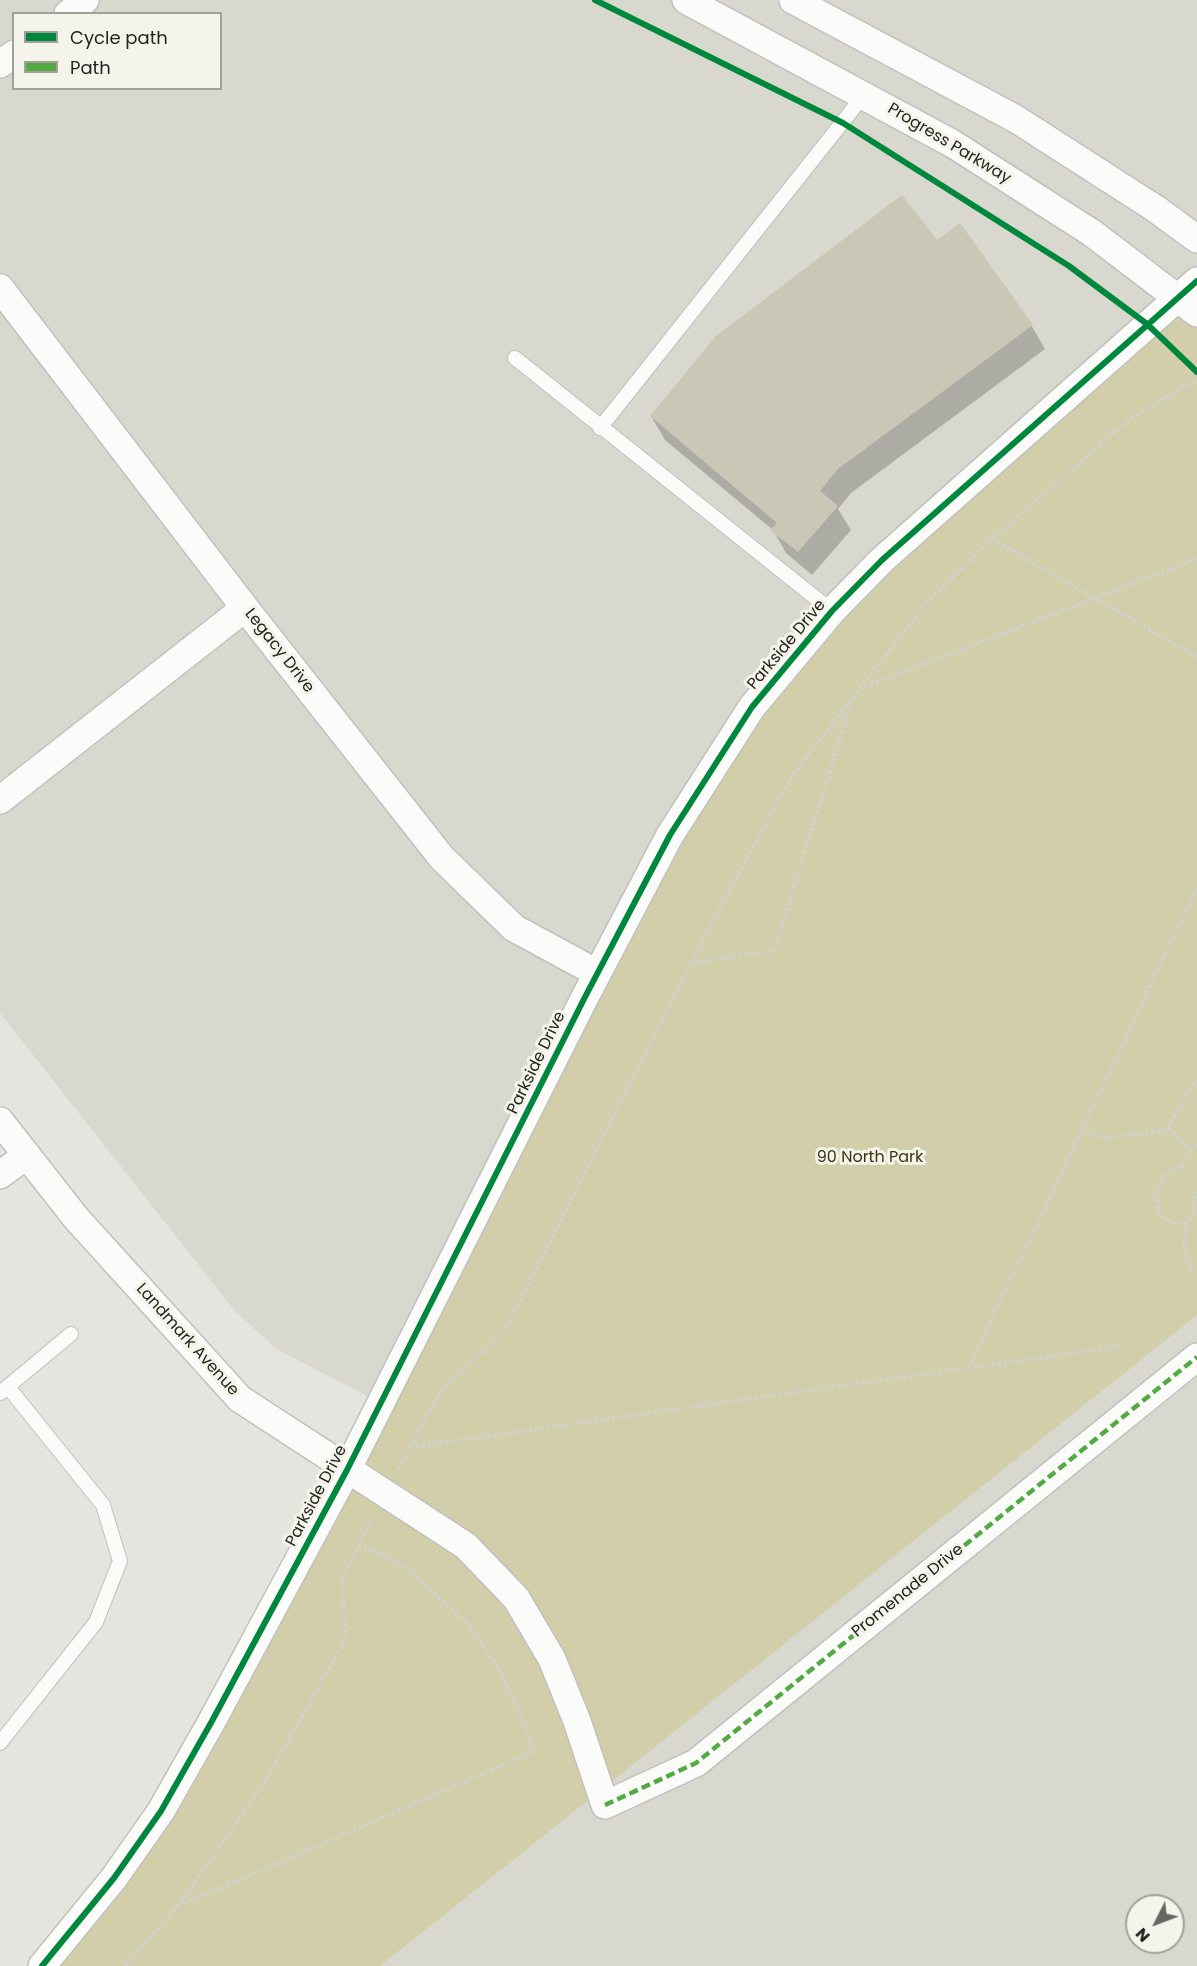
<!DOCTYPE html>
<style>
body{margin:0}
#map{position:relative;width:1197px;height:1966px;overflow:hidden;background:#e5e5e0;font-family:Poppins,sans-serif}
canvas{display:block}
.legend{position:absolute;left:12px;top:12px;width:210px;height:78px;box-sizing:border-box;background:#f5f4eb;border:2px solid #a1a09a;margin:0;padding:8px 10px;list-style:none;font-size:18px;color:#242320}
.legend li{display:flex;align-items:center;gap:12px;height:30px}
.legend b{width:30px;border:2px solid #a1a09a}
.north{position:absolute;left:1125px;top:1894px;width:60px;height:60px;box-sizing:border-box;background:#f5f4eb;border:2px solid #a1a09a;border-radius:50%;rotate:228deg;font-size:16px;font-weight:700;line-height:24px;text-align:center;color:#242320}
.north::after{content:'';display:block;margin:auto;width:21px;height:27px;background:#686763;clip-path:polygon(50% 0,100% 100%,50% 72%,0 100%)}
</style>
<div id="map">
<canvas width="1197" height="1966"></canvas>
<ul class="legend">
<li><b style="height:8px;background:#00873e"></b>Cycle path</li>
<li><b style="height:8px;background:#53aa43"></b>Path</li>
</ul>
<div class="north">N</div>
</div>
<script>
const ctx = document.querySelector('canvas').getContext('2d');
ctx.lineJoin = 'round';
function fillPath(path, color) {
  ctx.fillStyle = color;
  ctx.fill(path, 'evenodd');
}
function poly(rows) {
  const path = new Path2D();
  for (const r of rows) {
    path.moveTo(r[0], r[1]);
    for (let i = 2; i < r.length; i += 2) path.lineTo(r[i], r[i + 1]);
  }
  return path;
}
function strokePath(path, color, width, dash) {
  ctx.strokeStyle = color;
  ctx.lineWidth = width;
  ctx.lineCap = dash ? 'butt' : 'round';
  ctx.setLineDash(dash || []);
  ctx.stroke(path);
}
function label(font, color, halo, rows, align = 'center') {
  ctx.font = font + ' Poppins,sans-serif';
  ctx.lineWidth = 6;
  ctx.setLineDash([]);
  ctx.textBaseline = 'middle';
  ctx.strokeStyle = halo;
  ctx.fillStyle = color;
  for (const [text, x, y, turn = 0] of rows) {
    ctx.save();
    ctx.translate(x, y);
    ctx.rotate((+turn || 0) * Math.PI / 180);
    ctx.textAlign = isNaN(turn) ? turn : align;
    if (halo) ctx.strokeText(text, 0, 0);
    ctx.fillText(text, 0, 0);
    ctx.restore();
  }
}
const built = poly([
 [0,0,1197,0,1197,1966,42,1966,114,1878,381,1403,276,1349,234,1310,0,1013],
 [14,14,220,14,220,88,14,88],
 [1137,1906,1173,1906,1173,1942,1137,1942]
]);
const green = poly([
 [1179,297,1197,313,1197,1315,380,1966,42,1966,161,1811,670,835,832,611]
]);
const shadow = poly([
 [937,242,1031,325,1045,349,851,493,838,509,851,530,812,575,786,553,773,530,665,440,651,416]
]);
const building = poly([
 [902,195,937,240,960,223,1033,325,838,469,820,491,838,506,798,552,770,530,777,523,650,416,716,336]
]);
const path = poly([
 [992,539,1197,657],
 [859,689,1197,559],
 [691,963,774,951,853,697],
 [1082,1128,1102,1138,1165,1131,1197,1080],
 [1168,1128,1190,1149,1182,1166,1164,1175,1156,1191,1158,1213,1176,1225,1189,1220,1194,1213,1193,1205,1197,1194],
 [1190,1149,1197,1144],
 [1186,1222,1184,1248,1193,1275],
 [969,1367,1197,888],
 [410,1447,1123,1346],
 [398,1469,441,1391,505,1331,690,964,783,791,802,763,924,606,992,539,1132,417,1197,380],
 [182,1902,193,1900,533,1752,519,1711,498,1668,470,1626,413,1573,380,1553,358,1545],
 [126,1966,181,1902,263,1785,346,1639,342,1579,372,1518]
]);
const service = poly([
 [515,358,832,611],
 [600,428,864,95],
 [0,1393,71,1334],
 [0,1743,96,1622,120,1561,103,1505,8,1387]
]);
const minor = poly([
 [686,0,953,144,1092,233,1197,313],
 [793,0,1016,119,1156,209,1197,239],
 [68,14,85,0],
 [0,64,14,54],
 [0,288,245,608,442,858,514,928,597,973],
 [0,800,245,608],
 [0,1121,76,1218,240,1399,466,1546,516,1598,552,1659,577,1721,605,1805,696,1763,1197,1357],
 [0,1175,27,1155],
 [42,1966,114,1878,161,1811,212,1721,347,1470,585,997,670,835,752,707,832,611,882,560,1197,281]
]);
const quiet = poly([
 [605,1805,696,1763,1197,1357]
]);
const cycleway = poly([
 [595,0,843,123,1069,266,1147,324,1197,372],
 [42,1966,114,1878,161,1811,212,1721,347,1470,585,997,670,835,752,707,832,611,882,560,1197,281]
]);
const streetNames = [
 ["Progress Parkway",949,144,31],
 ["Parkside Drive",787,645,-50],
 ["Legacy Drive",279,651,52],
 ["Parkside Drive",537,1063,-64],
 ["Landmark Avenue",187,1340,48],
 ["Parkside Drive",317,1496,-62],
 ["Promenade Drive",908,1591,-39]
];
const parkNames = [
 ["90 North Park",870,1158]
];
fillPath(built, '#d9d8ce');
fillPath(green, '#d3ceaa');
fillPath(shadow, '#0003');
fillPath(building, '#cac7b6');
strokePath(service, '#c0c0bd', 16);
strokePath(minor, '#c0c0bd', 30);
strokePath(path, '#d0d0ce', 4, [3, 3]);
strokePath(service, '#fbfbfa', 14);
strokePath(minor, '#fbfbfa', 27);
strokePath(quiet, '#53aa43', 4.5, [9, 4.5]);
strokePath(cycleway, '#00873e', 6);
label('16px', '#242320', '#f5f4eb', streetNames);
label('16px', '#3b3512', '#f5f4eb', parkNames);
</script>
